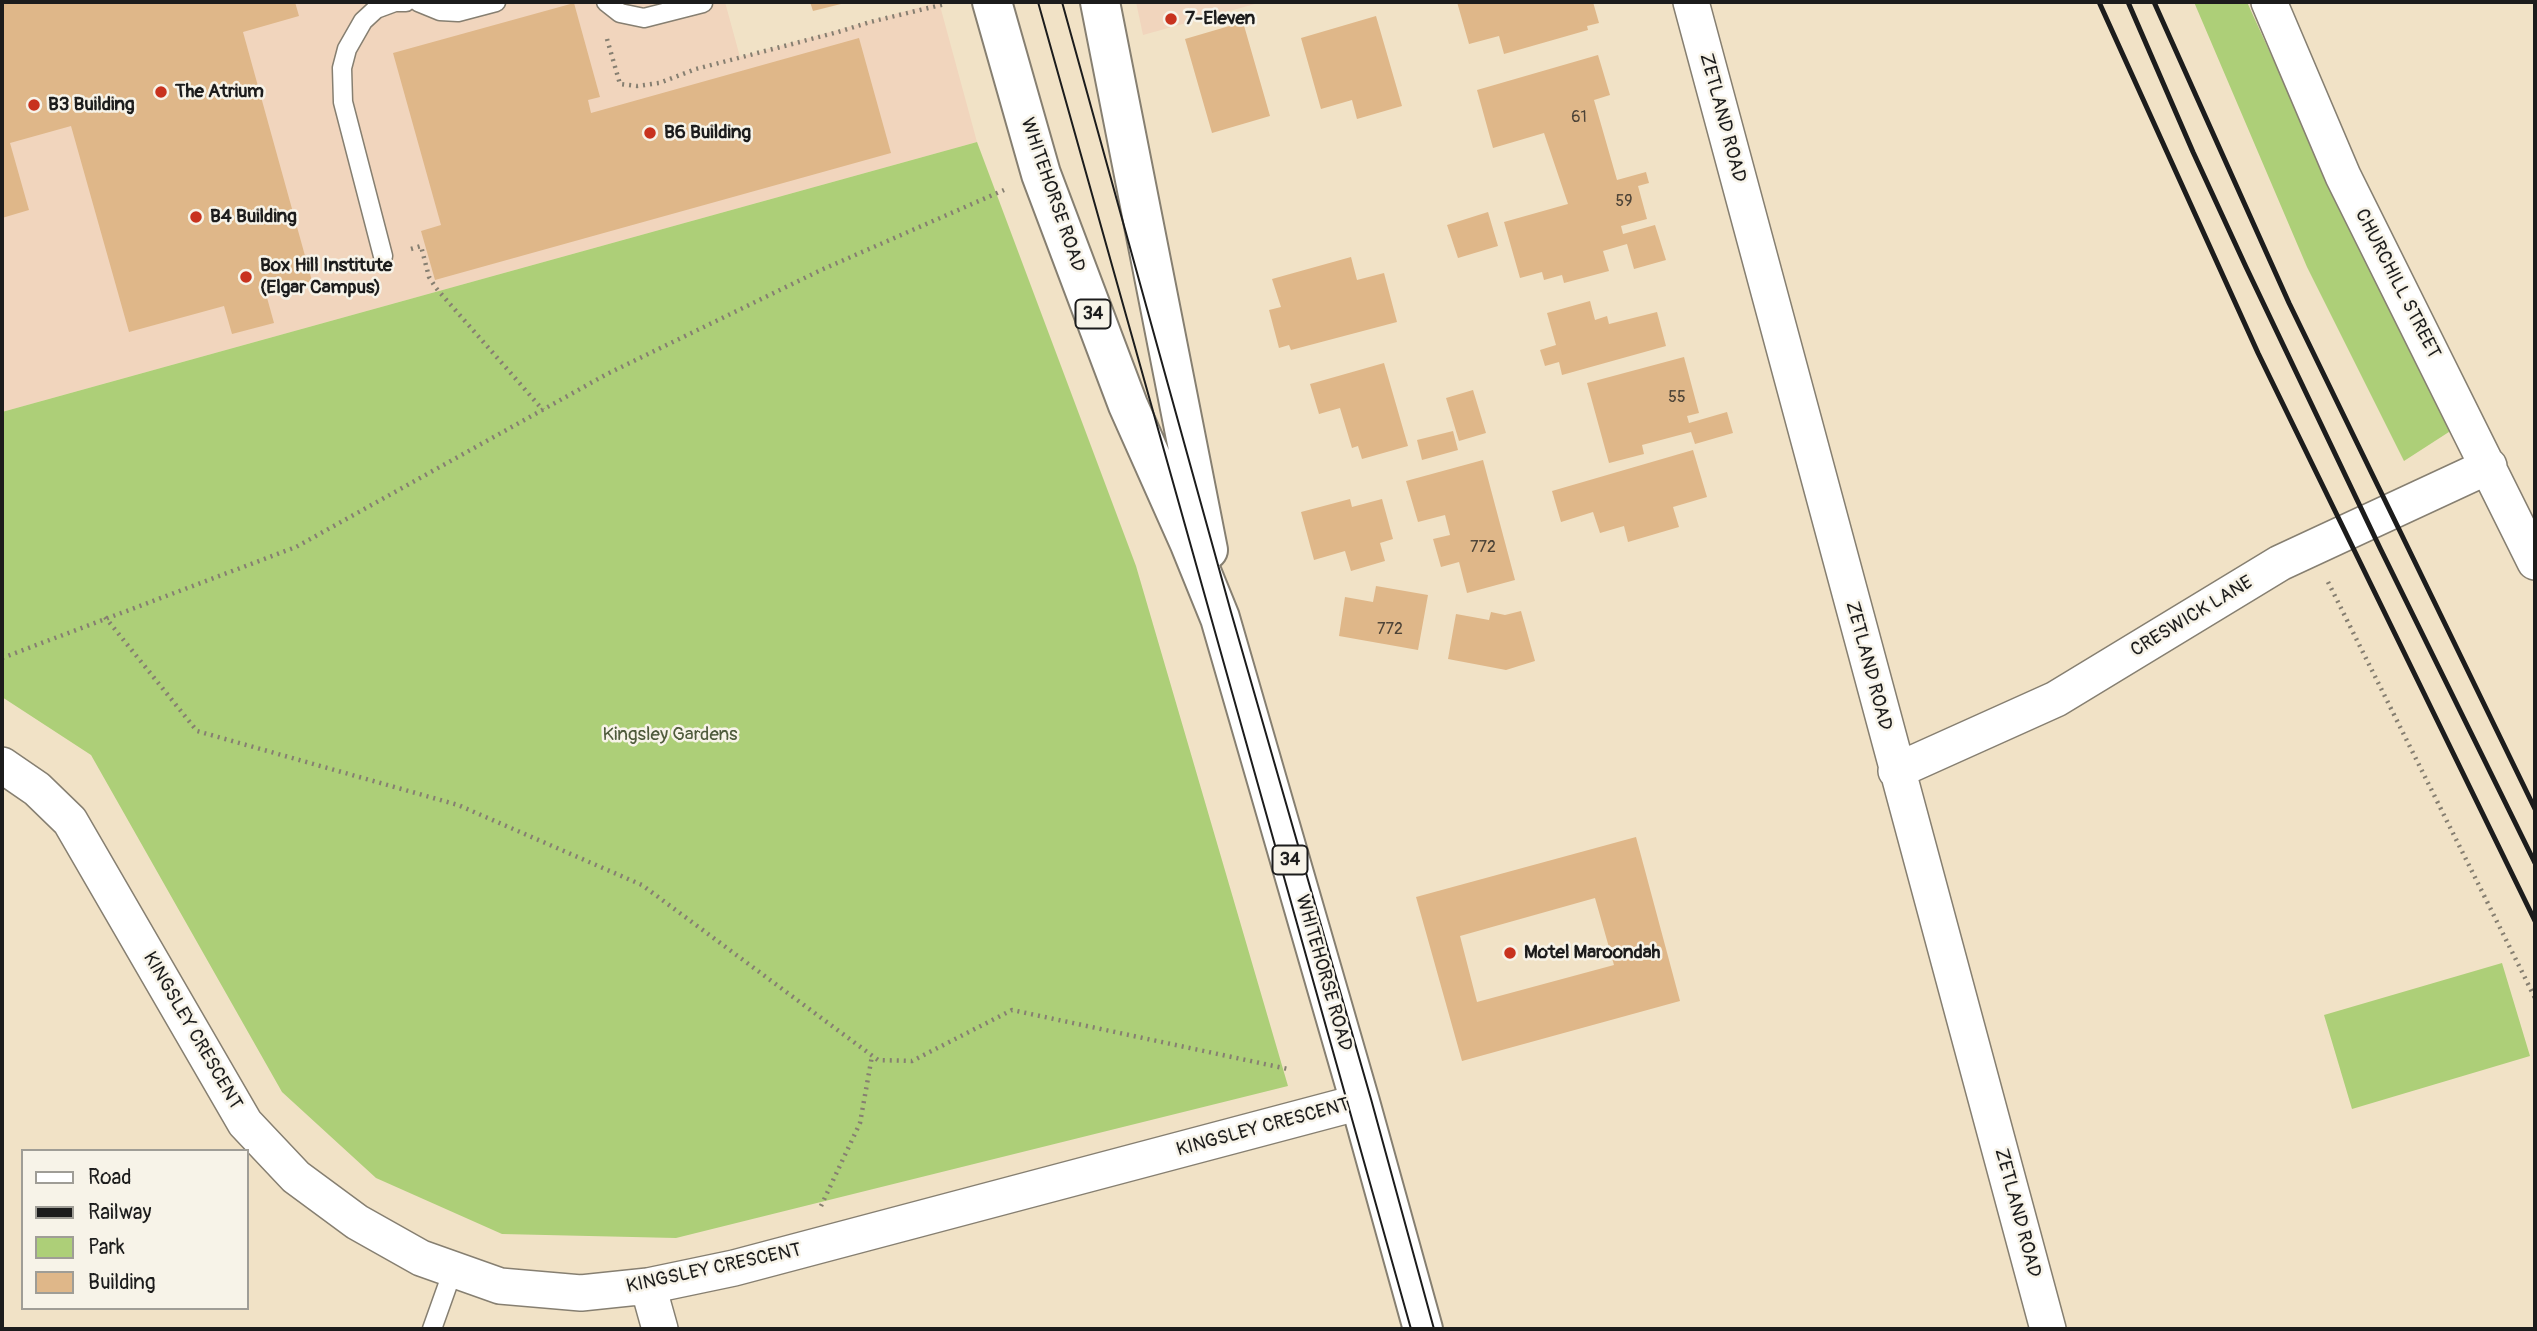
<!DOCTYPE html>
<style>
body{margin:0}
#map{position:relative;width:2537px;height:1331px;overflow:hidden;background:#f1e2c6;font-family:Pangolin,sans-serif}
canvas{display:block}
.frame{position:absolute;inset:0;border:4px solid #1c1c1c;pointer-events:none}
.legend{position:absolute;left:21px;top:1149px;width:228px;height:161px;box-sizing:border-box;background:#f7f3e8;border:2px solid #9f9d96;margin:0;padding:9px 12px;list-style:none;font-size:21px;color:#1c1c1c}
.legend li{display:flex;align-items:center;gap:14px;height:35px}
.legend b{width:35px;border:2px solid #9f9d96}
</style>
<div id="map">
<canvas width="2537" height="1331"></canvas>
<div class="frame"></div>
<ul class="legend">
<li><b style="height:9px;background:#fff"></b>Road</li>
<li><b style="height:9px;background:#1c1c1c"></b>Railway</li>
<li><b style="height:19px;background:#adcf78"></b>Park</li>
<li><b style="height:19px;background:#dfb789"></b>Building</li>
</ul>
</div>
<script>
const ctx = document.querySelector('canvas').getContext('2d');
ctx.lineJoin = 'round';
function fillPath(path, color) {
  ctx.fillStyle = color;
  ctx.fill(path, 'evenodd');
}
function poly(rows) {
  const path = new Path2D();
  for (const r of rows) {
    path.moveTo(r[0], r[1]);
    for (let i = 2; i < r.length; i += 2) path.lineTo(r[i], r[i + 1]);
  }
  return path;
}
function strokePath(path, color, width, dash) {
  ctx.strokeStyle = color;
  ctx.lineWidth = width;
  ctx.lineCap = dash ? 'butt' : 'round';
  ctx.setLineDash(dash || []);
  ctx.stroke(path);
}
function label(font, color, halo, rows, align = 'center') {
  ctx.font = font + ' Pangolin,sans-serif';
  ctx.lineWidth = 5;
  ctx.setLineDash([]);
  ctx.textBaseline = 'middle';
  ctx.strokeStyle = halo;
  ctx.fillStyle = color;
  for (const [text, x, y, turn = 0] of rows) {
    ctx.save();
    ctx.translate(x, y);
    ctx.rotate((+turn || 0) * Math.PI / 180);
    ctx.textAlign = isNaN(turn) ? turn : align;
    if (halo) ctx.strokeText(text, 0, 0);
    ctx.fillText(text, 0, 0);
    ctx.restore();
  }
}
const built = poly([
 [2,2,725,2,740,57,939,2,977,142,2,412],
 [1136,2,1262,2,1143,35]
]);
const green = poly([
 [2194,2,2247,2,2329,182,2452,430,2404,461,2307,267],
 [977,142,1136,566,1288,1086,676,1238,502,1234,376,1178,282,1092,91,755,2,697,2,412],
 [2502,963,2530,1056,2352,1109,2324,1015]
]);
const building = poly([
 [2,2,295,2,299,16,243,32,312,281,266,294,274,323,232,334,224,306,129,332,71,126,10,143,29,210,2,218],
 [810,2,845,2,845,3,813,11],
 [1457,2,1593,2,1599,23,1587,26,1588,30,1504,54,1499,36,1469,44],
 [574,3,600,97,588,100,591,113,859,38,891,153,435,280,421,231,441,225,393,53],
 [1376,16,1402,106,1357,119,1352,100,1321,109,1301,38],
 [1243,22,1270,116,1212,133,1185,39],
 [1598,55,1610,95,1594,100,1617,180,1646,172,1649,183,1638,186,1647,219,1621,226,1623,234,1655,225,1666,260,1634,269,1627,244,1603,251,1609,271,1564,283,1562,275,1544,280,1542,272,1520,278,1504,222,1568,204,1544,133,1493,148,1477,90],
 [1488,212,1498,246,1458,258,1447,225],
 [1351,257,1357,280,1384,273,1397,322,1291,350,1289,345,1279,348,1269,310,1281,307,1272,279],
 [1590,301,1595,320,1607,316,1609,324,1657,312,1666,346,1562,375,1559,362,1545,366,1540,350,1556,345,1547,313],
 [1684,357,1699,413,1687,416,1689,423,1727,412,1733,433,1695,444,1691,432,1642,445,1644,454,1609,463,1587,383],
 [1384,363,1408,446,1362,459,1358,446,1352,448,1340,408,1319,414,1310,384],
 [1473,390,1486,433,1459,441,1446,398],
 [1453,431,1458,450,1422,460,1417,440],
 [1693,450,1707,497,1673,507,1679,527,1628,542,1624,526,1600,533,1593,512,1561,522,1552,491],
 [1483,460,1515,580,1467,593,1459,562,1441,567,1433,539,1450,535,1445,515,1418,522,1406,481],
 [1350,499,1352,507,1382,499,1393,539,1380,543,1385,561,1351,571,1345,551,1314,560,1301,512],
 [1376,586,1428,595,1418,650,1339,636,1345,597,1373,602],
 [1521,611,1535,661,1506,670,1448,659,1456,614,1489,620,1491,612,1505,615],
 [1636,837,1680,1001,1462,1061,1416,897],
 [1595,898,1614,965,1477,1002,1460,936]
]);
const path = poly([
 [607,39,620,84,637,86,659,83,696,69,838,32,870,22,945,4],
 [411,249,421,246,429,277,436,288,543,410],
 [2328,582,2535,998],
 [105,617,197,731,458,805,642,885,878,1060,912,1061,1012,1010,1288,1069],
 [2,658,296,547,607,374,821,270,1004,190],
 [821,1206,860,1123,872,1056]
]);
const service = poly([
 [418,2,440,11,458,12,496,2],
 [606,2,620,13,644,18,703,3],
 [383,256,343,102,342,68,347,49,363,21,376,9,395,2,406,2],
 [432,1329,453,1270]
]);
const minor = poly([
 [1691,2,2048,1329],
 [2269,2,2343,176,2535,562],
 [2,765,37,789,70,821,245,1123,296,1177,357,1222,421,1258,500,1286,581,1293,648,1286,734,1268,1360,1102],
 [1896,771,2056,699,2280,563,2489,466],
 [648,1286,660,1329]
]);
const primary = poly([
 [992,2,1041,174,1128,405,1190,544,1220,618,1360,1102,1423,1329],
 [1100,2,1208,550]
]);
const tram = poly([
 [1038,2,1411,1329],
 [1062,2,1231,612,1371,1099,1434,1329]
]);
const rail = poly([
 [2099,2,2258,353,2535,921],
 [2128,2,2193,152,2246,267,2380,548,2535,863],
 [2154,2,2289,303,2535,809]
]);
const markers = [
 [1171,19,7,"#c8321e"],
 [161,92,7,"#c8321e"],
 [34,105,7,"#c8321e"],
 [650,133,7,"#c8321e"],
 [196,217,7,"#c8321e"],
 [246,277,7,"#c8321e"],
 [1510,953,7,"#c8321e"]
];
const numberNames = [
 ["61",1579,118],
 ["59",1624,202],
 ["55",1677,398],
 ["772",1483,548],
 ["772",1390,630]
];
const shields = [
 [1093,314,35],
 [1290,860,35]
];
const shieldNames = [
 ["34",1093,314],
 ["34",1290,860]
];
const poiNames = [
 ["7-Eleven",1185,19],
 ["The Atrium",175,92],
 ["B3 Building",48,105],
 ["B6 Building",664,133],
 ["B4 Building",210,217],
 ["Box Hill Institute",260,266],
 ["(Elgar Campus)",260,288],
 ["Motel Maroondah",1524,953]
];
const streetNames = [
 ["ZETLAND ROAD",1722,118,75],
 ["WHITEHORSE ROAD",1052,195,71],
 ["CHURCHILL STREET",2397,284,63],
 ["CRESWICK LANE",2192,617,-31],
 ["ZETLAND ROAD",1868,666,75],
 ["WHITEHORSE ROAD",1323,973,74],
 ["KINGSLEY CRESCENT",192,1031,60],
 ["KINGSLEY CRESCENT",1263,1128,-15],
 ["ZETLAND ROAD",2017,1213,75],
 ["KINGSLEY CRESCENT",714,1269,-12]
];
const parkNames = [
 ["Kingsley Gardens",670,735]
];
fillPath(built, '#f1d5bd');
fillPath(green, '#adcf78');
fillPath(building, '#dfb789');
strokePath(service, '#867f71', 21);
strokePath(minor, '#867f71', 38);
strokePath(primary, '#867f71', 42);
strokePath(path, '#867f71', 4.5, [2, 5]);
strokePath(service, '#fff', 18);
strokePath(minor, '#fff', 35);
strokePath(primary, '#fff', 38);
strokePath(tram, '#1c1c1c', 2);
strokePath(rail, '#1c1c1c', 5);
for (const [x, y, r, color] of markers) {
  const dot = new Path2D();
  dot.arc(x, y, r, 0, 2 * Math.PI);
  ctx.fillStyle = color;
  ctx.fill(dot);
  strokePath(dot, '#f7f3e8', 2.5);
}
label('16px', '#4d4337', null, numberNames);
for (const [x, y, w] of shields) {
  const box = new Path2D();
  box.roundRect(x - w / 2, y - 14.5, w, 29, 5);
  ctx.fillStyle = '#f7f3e8';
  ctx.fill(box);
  strokePath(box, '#1c1c1c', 2);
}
label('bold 18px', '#1c1c1c', null, shieldNames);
label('bold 19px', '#1c1c1c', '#f7f3e8', poiNames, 'left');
label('19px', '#1c1c1c', '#f7f3e8', streetNames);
label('19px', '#4f5b3c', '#f7f3e8', parkNames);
</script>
